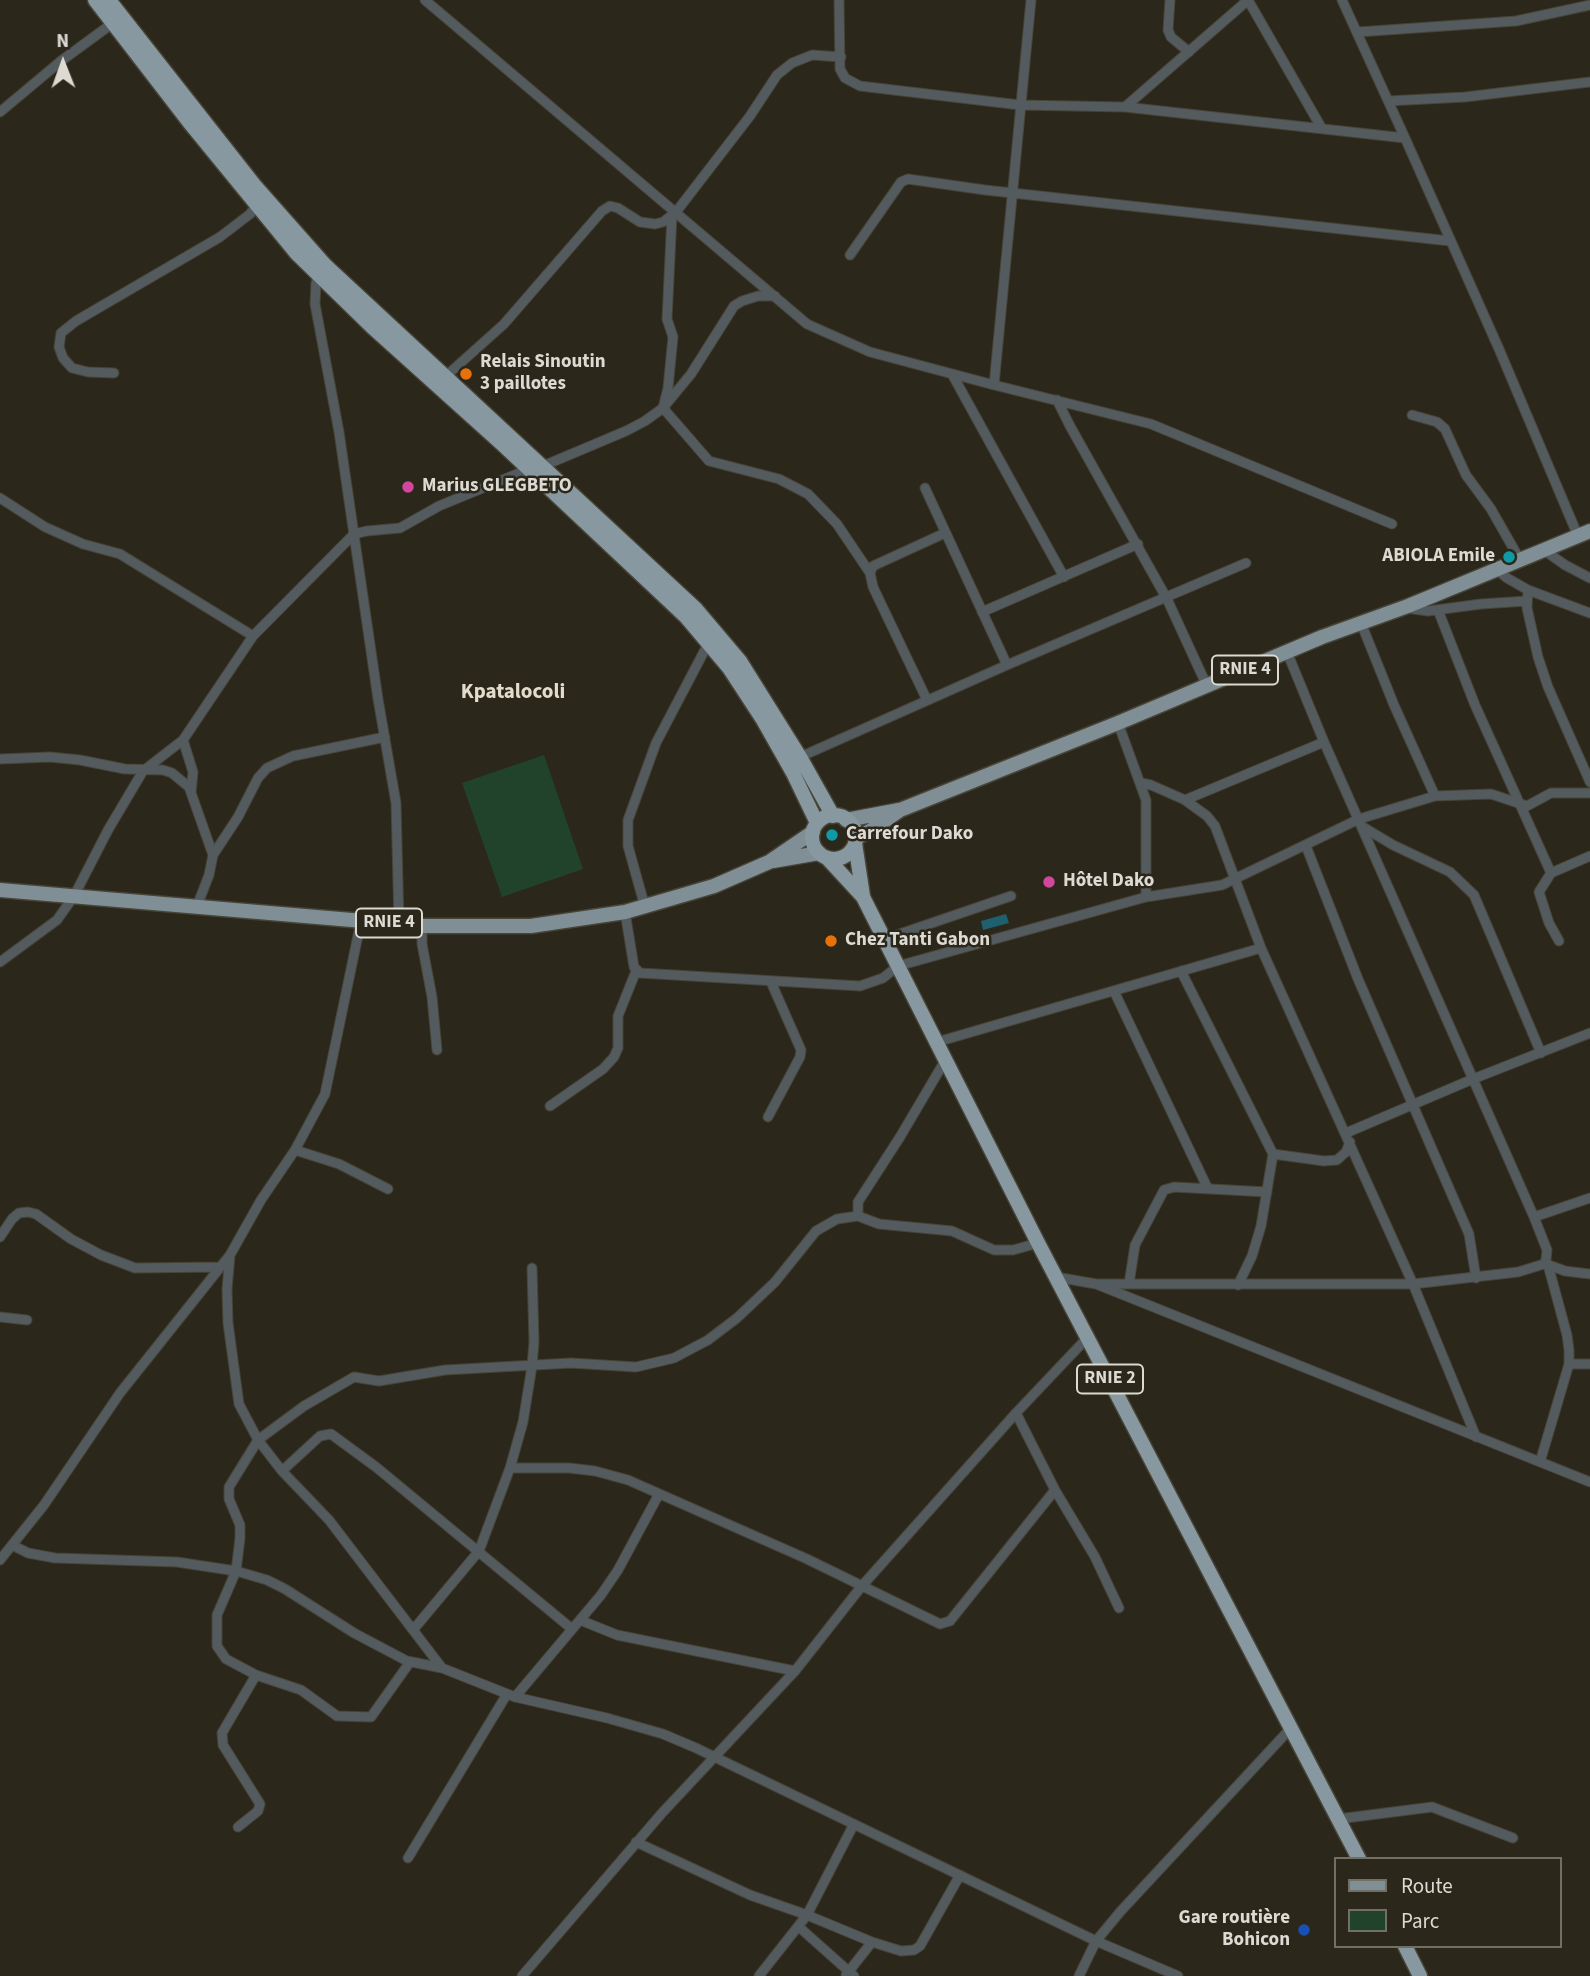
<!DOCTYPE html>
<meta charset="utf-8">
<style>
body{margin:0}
#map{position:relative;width:1590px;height:1976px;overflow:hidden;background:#2b271b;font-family:"Source Sans 3",sans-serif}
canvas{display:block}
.legend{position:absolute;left:1334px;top:1857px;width:228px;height:91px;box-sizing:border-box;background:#2b271b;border:2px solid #726f64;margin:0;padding:9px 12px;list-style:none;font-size:21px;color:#dcdad2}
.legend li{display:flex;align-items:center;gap:14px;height:35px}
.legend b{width:35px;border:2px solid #726f64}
.north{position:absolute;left:28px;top:28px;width:70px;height:70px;-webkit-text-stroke:5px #2b271b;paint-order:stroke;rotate:359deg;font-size:19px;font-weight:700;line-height:28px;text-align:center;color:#dcdad2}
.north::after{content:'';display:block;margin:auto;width:24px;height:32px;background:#dcdad2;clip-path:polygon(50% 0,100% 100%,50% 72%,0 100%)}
</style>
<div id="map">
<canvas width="1590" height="1976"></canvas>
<ul class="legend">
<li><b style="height:9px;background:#808e95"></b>Route</li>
<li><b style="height:19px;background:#21432c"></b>Parc</li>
</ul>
<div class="north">N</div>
</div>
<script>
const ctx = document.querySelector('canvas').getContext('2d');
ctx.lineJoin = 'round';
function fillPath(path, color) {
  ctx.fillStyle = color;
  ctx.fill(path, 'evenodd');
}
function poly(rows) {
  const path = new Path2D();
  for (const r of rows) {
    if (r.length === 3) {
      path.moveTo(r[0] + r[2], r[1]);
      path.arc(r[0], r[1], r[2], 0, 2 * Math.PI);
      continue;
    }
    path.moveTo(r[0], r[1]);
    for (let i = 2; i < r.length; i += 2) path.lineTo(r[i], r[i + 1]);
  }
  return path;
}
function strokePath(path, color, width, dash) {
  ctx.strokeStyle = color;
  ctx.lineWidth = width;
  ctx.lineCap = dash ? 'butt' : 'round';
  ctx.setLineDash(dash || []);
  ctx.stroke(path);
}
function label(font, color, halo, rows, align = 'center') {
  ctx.font = font + ' "Source Sans 3",sans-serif';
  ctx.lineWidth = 5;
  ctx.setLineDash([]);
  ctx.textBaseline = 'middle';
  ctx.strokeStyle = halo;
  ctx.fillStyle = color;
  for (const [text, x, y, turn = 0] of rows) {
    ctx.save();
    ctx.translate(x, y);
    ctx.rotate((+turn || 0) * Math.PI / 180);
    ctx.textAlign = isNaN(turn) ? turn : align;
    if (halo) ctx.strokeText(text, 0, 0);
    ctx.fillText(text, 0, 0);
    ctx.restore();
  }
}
const green = poly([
 [544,755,583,869,502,897,462,783]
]);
const water = poly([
 [1006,914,1009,923,983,930,981,921]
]);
const minor = poly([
 [425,0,807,324,870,352,994,385,1031,0],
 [839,0,840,69,845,78,860,86,1020,105,1125,107,1405,138,1499,349,1578,536],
 [1170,0,1168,30,1171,37,1189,52],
 [1248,0,1321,127],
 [1342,0,1405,138],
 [1358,32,1516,21,1590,5],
 [1388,101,1465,97,1590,82],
 [1125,107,1248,0],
 [0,112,61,61,117,20],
 [672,215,667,319,673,337,668,388,663,408,709,461,779,479,808,494,837,524,870,573],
 [850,255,901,182,908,179,985,190,1450,241],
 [320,272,316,283,315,304,339,432,378,699,396,803,399,924],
 [114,373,88,372,72,368,63,358,59,347,61,333,76,321,220,237,250,214,257,205],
 [952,374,1064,577],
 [446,376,504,324,602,211,610,206,618,208,640,222,655,224,663,222,676,212,750,116,777,75,792,63,812,55,841,57],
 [994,385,1151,424,1392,524],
 [1057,400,1070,426,1167,599,1207,686],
 [1412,415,1437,422,1445,429,1466,475,1491,509,1520,560],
 [543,466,626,431,645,421,663,408,691,374,734,306,742,301,758,296,775,296],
 [925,488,1007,665],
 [0,498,45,527,83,544,120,554,253,636],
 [1544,550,1565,565,1590,578],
 [1496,569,1507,578,1528,590,1590,613],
 [1528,590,1527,608,1538,657,1548,687,1590,782],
 [1408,606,1413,609,1428,611,1481,604,1527,601],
 [1438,610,1475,705,1551,873],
 [982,612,1138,544],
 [1361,623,1394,705,1435,796],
 [927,700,873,587,870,573,873,566,945,533],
 [1118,723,1146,800,1146,897],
 [183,740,193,772,191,793],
 [800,757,1007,665,1246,563],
 [0,759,50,757,80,760,125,769,163,770,172,773,189,787,213,855],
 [1141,783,1151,785,1185,800,1207,816,1215,826,1261,948,1413,1284,1476,1437],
 [1185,800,1324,742],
 [1363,827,1393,845,1450,872,1474,895,1541,1053],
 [1306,846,1358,979,1469,1234,1476,1278],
 [197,906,209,875,213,855,238,817,258,778,267,768,293,756,385,737],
 [645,907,628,846,628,820,656,743,709,642],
 [625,912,634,967,640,973,860,986,883,978,898,966,1146,897,1222,885,1359,819,1435,796,1491,794,1527,806,1551,793,1590,793],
 [361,921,325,1094,295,1150,261,1200,230,1255,227,1289,228,1323,239,1404,258,1440,282,1471,329,1520,442,1668],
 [422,926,422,944,432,997,437,1050],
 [885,939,1011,896],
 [1559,941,1549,923,1539,892,1551,873,1590,856],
 [0,962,57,920,74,896,108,830,143,771,183,740,253,636,354,534,367,531,400,528,439,506,529,469],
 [1181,971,1273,1154,1261,1226,1252,1256,1238,1285],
 [1114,991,1208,1189],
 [937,1042,1261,948],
 [946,1059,900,1137,858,1202,858,1216,879,1224,952,1231,994,1250,1013,1250,1038,1243],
 [550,1106,603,1069,614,1057,618,1048,618,1016,636,971],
 [768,1117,800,1057,801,1050,771,982],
 [1346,1133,1473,1079,1590,1033],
 [295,1150,339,1164,388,1189],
 [1273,1154,1324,1161,1337,1160,1346,1152,1350,1142],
 [1534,1217,1590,1198],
 [0,1237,12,1219,19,1213,28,1212,36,1214,71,1239,101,1255,135,1268,219,1267],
 [1546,1264,1565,1271,1590,1274],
 [1056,1277,1096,1284,1590,1482],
 [1096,1284,1413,1284,1518,1272,1544,1264,1546,1260,1547,1250,1534,1217,1324,742,1287,652],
 [1129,1284,1135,1245,1164,1190,1174,1187,1267,1192],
 [0,1317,27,1320],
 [1569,1364,1590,1364],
 [1016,1413,1055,1490,1095,1557,1119,1608],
 [1540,1462,1569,1364,1569,1350,1567,1335,1548,1265],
 [510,1468,569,1468,595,1471,628,1480,807,1559,940,1624,950,1621,1055,1490],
 [282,1471,320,1436,331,1434,376,1467,572,1629],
 [12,1545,28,1553,55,1558,177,1562,236,1571,240,1538,240,1525,229,1499,229,1487,258,1440,304,1406,354,1377,379,1381,445,1370,571,1363,636,1367,674,1358,708,1340,737,1318,775,1282,816,1231,837,1219,858,1216],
 [0,1560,44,1505,120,1393,230,1255],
 [580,1620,617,1635,795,1671],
 [413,1630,479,1551,510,1468,523,1422,532,1366,534,1342,532,1268],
 [410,1662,371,1717,337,1716,301,1690,256,1675,226,1659,217,1646,217,1615,236,1571,267,1580,285,1589,354,1633,407,1661,442,1668,515,1697,607,1718,663,1734,696,1748,1096,1941,1178,1976],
 [515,1697,601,1595,618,1570,659,1494],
 [1338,1819,1432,1807,1513,1838],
 [238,1827,258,1811,260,1804,223,1745,222,1733,256,1675],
 [636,1842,750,1895,807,1915,854,1824],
 [408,1858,507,1694],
 [799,1927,854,1976],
 [846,1975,872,1942],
 [522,1976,662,1813,795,1671,861,1587,1016,1413,1088,1337],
 [759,1976,807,1915,872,1942,901,1951,914,1950,920,1946,960,1875],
 [1079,1976,1096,1941,1120,1912,1290,1729]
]);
const primary = poly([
 [846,820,899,810],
 [856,838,870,831,900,810,1118,723,1322,637,1408,606,1590,531],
 [773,861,819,853],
 [0,890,422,926,531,926,625,912,714,886,769,862,813,832]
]);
const trunk = poly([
 [95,0,189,122,297,254,372,327,502,444,686,617,729,668,763,720,793,773,817,823],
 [109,0,256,187,325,265,696,609,740,661,800,757,833,816],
 [834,837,22],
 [855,843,863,896],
 [827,858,863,897,1038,1243,1359,1859],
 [1405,1946,1420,1976]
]);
const markers = [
 [466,374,7,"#e8710a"],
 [408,487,7,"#d1479c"],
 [1509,557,7,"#0f9aa8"],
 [832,835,7,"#0f9aa8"],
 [1049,882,7,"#d1479c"],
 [831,941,7,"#e8710a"],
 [1304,1930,7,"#1a4fb4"]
];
const shields = [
 [1245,670,66],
 [389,923,66],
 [1110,1379,66]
];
const shieldNames = [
 ["RNIE 4",1245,670],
 ["RNIE 4",389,923],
 ["RNIE 2",1110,1379]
];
const poiNames = [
 ["Relais Sinoutin",480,363],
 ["3 paillotes",480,385],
 ["Marius GLEGBETO",422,487],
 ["ABIOLA Emile",1495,557,"right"],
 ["Carrefour Dako",846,835],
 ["Hôtel Dako",1063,882],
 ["Chez Tanti Gabon",845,941],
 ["Gare routière",1290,1919,"right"],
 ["Bohicon",1290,1941,"right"]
];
const neighbourhoodNames = [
 ["Kpatalocoli",513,693]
];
fillPath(green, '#21432c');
fillPath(water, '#1e606d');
strokePath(minor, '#474438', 11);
strokePath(primary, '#474438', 17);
strokePath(trunk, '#474438', 17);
strokePath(minor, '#545b5e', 9);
strokePath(primary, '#808e95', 14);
strokePath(trunk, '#8898a0', 14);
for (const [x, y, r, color] of markers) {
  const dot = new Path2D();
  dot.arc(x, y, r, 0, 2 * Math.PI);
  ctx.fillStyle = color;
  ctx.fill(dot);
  strokePath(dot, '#2b271b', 2.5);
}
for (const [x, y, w] of shields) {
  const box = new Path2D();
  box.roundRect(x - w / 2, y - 14.5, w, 29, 5);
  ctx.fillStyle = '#2b271b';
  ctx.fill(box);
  strokePath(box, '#dcdad2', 2);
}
label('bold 18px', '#dcdad2', null, shieldNames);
label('bold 19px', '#dcdad2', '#2b271b', poiNames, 'left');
label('bold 21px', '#e1dccc', '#2b271b', neighbourhoodNames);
</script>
